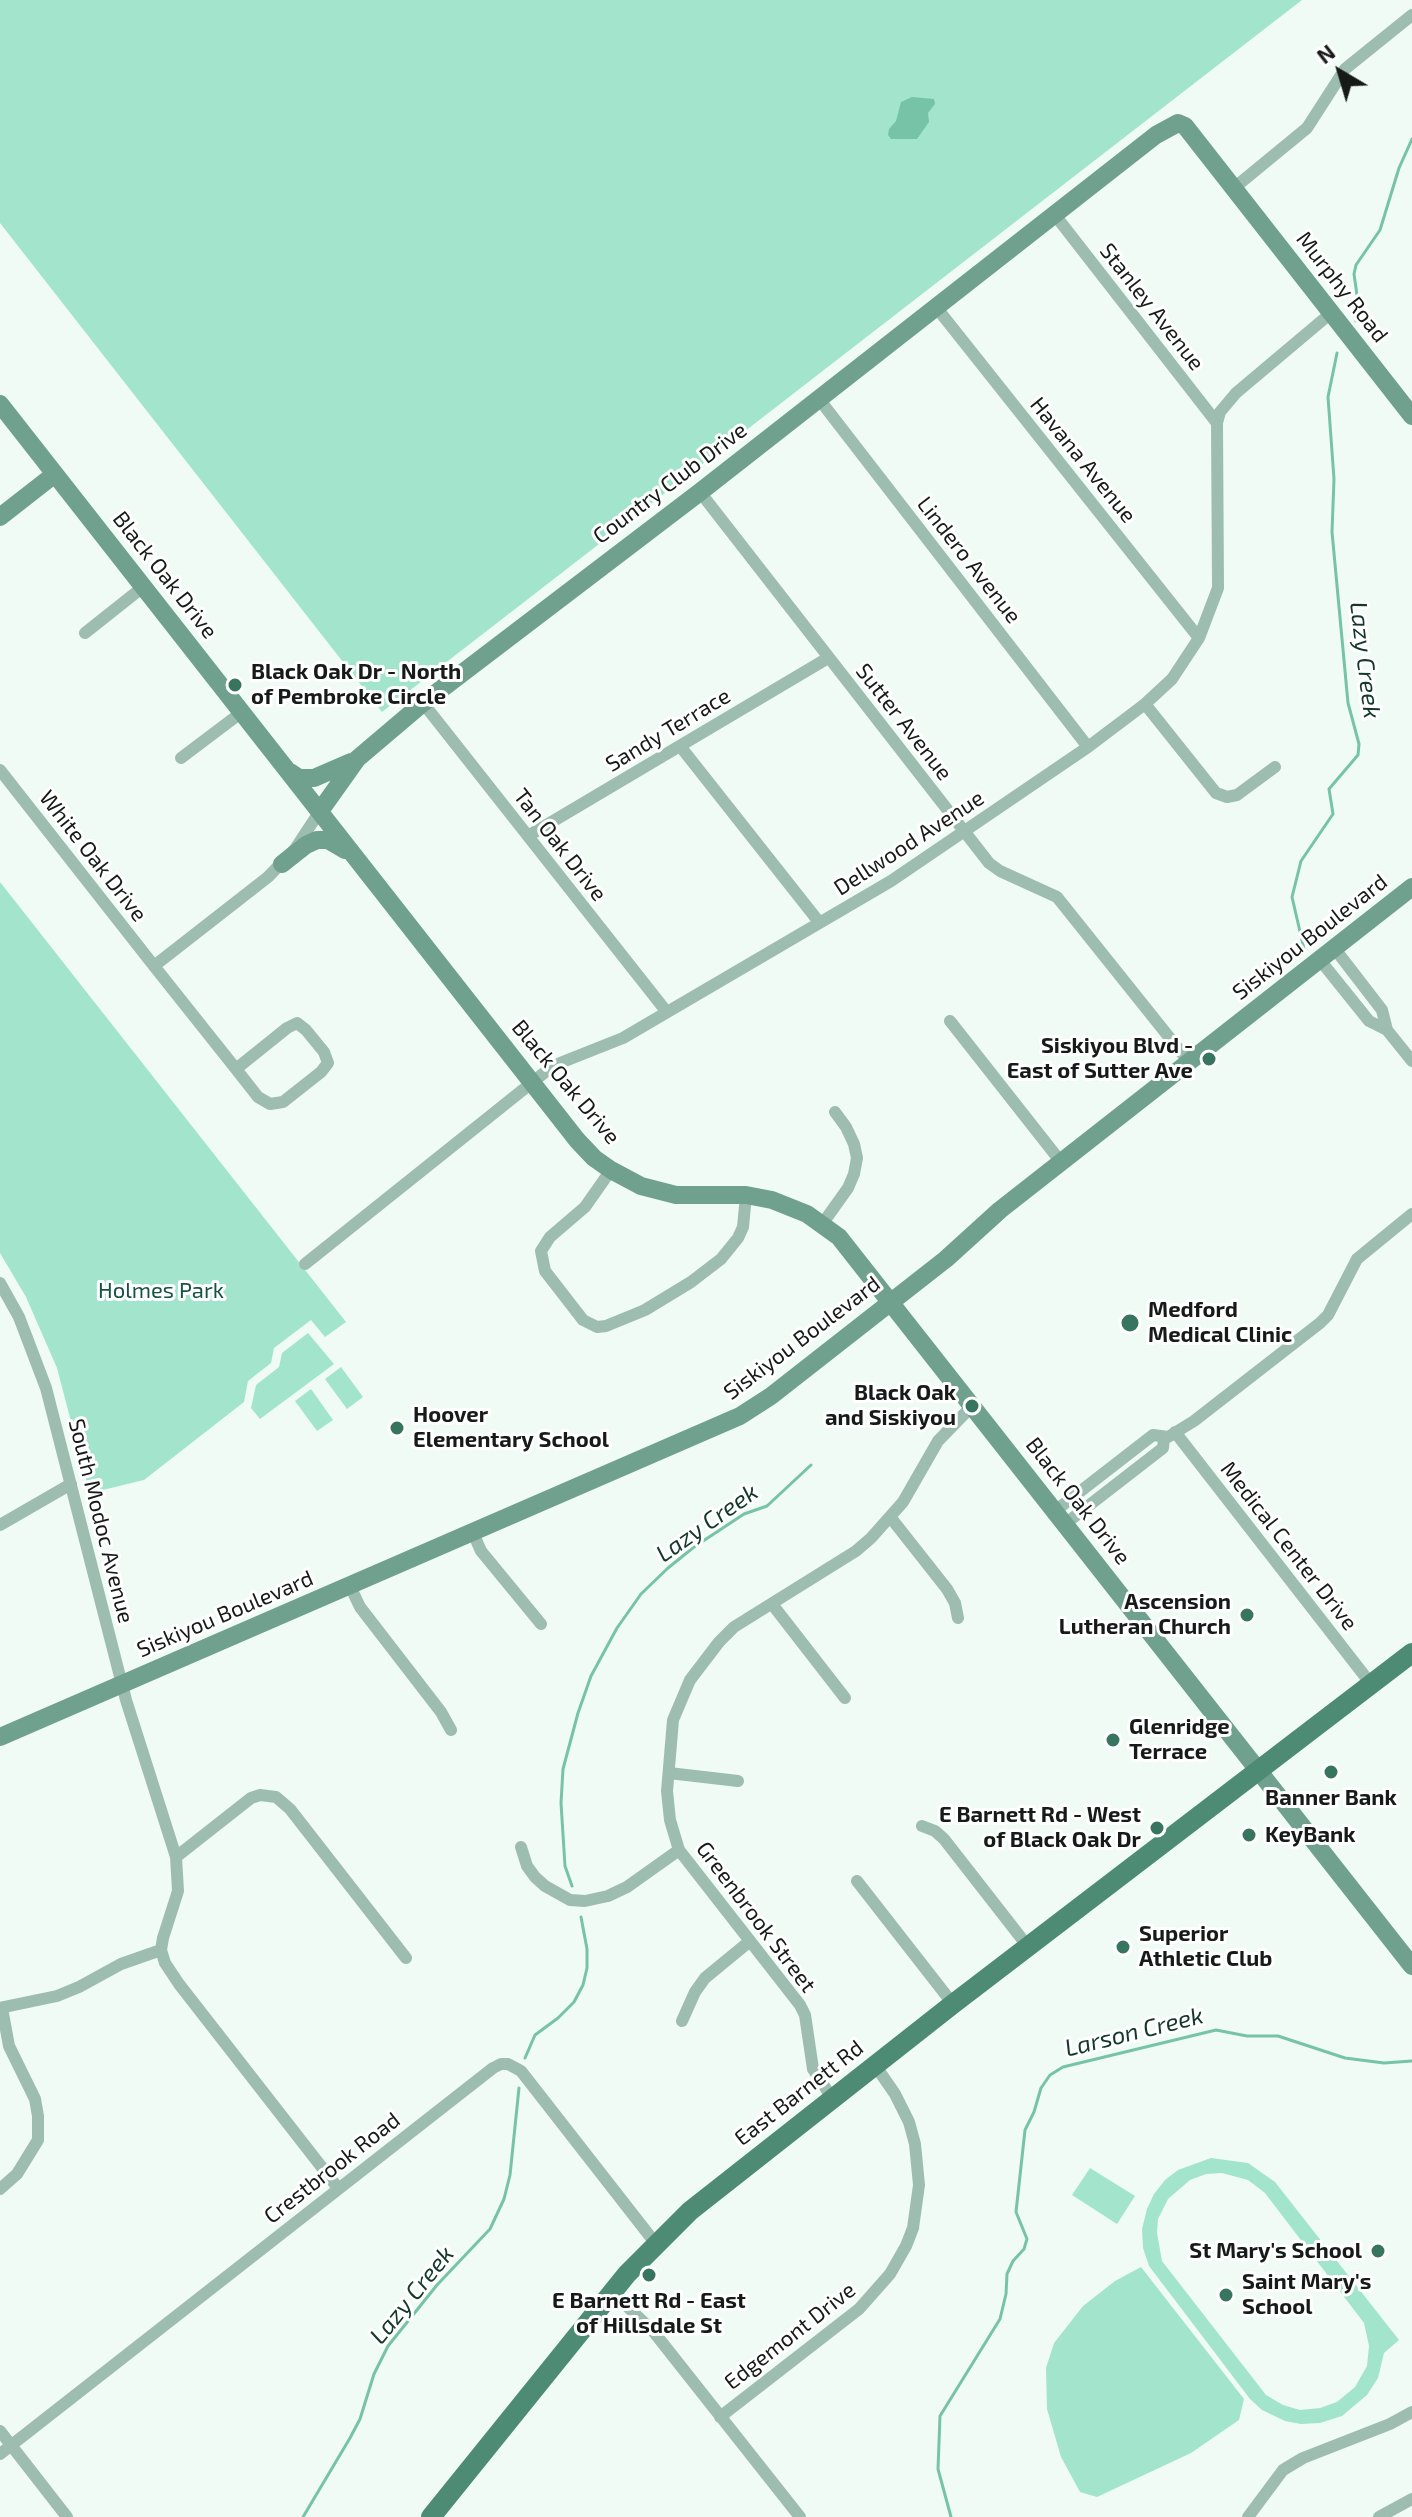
<!DOCTYPE html>
<style>
body{margin:0}
#map{position:relative;width:1412px;height:2517px;overflow:hidden;background:#f0fbf6;font-family:"Exo 2",sans-serif}
canvas{display:block}
.north{position:absolute;left:1300px;top:32px;width:80px;height:80px;-webkit-text-stroke:6px #fff;paint-order:stroke;rotate:322deg;font-size:22px;font-weight:700;line-height:32px;text-align:center;color:#161a18}
.north::after{content:'';display:block;margin:auto;width:28px;height:36px;background:#161a18;clip-path:polygon(50% 0,100% 100%,50% 72%,0 100%)}
</style>
<div id="map">
<canvas width="1412" height="2517"></canvas>
<div class="north">N</div>
</div>
<script>
const ctx = document.querySelector('canvas').getContext('2d');
ctx.lineJoin = 'round';
function fillPath(path, color) {
  ctx.fillStyle = color;
  ctx.fill(path, 'evenodd');
}
function poly(rows) {
  const path = new Path2D();
  for (const r of rows) {
    path.moveTo(r[0], r[1]);
    for (let i = 2; i < r.length; i += 2) path.lineTo(r[i], r[i + 1]);
  }
  return path;
}
function strokePath(path, color, width, dash) {
  ctx.strokeStyle = color;
  ctx.lineWidth = width;
  ctx.lineCap = dash ? 'butt' : 'round';
  ctx.setLineDash(dash || []);
  ctx.stroke(path);
}
function label(font, color, halo, rows, align = 'center') {
  ctx.font = font + ' "Exo 2",sans-serif';
  ctx.lineWidth = 6;
  ctx.setLineDash([]);
  ctx.textBaseline = 'middle';
  ctx.strokeStyle = halo;
  ctx.fillStyle = color;
  for (const [text, x, y, turn = 0] of rows) {
    ctx.save();
    ctx.translate(x, y);
    ctx.rotate((+turn || 0) * Math.PI / 180);
    ctx.textAlign = isNaN(turn) ? turn : align;
    if (halo) ctx.strokeText(text, 0, 0);
    ctx.fillText(text, 0, 0);
    ctx.restore();
  }
}
const green = poly([
 [0,0,1302,0,382,712,0,223],
 [0,882,346,1322,325,1337,311,1320,274,1348,271,1363,248,1381,244,1402,144,1480,86,1494,86,1479,57,1368,26,1297,0,1253],
 [308,1333,334,1364,260,1419,251,1408,256,1385,279,1367,282,1353],
 [341,1367,363,1397,347,1409,325,1379],
 [311,1389,333,1420,317,1431,295,1401],
 [1211,2158,1248,2163,1275,2182,1399,2340,1384,2353,1378,2378,1367,2395,1342,2416,1320,2423,1301,2424,1285,2421,1262,2410,1250,2399,1149,2266,1143,2248,1142,2229,1147,2209,1154,2194,1165,2180,1178,2170],
 [1222,2173,1248,2180,1265,2193,1364,2323,1369,2346,1367,2366,1355,2387,1337,2402,1320,2408,1300,2410,1283,2405,1266,2395,1162,2261,1157,2233,1158,2219,1168,2199,1190,2180,1206,2174],
 [1090,2168,1135,2196,1117,2224,1072,2195],
 [1141,2267,1244,2399,1239,2420,1191,2453,1097,2497,1080,2492,1061,2457,1047,2409,1046,2368,1054,2343,1083,2306,1115,2281]
]);
const water = poly([
 [912,97,934,99,935,104,928,113,929,122,917,139,891,139,888,135,889,129,896,121,901,102]
]);
const stream = poly([
 [1356,321,1359,309,1354,274,1356,265,1380,230,1399,168,1412,139],
 [1304,949,1292,897,1301,861,1333,814,1329,789,1358,755,1359,744,1348,703,1332,532,1334,479,1328,397,1337,353],
 [572,1886,565,1866,561,1803,563,1769,578,1713,591,1676,617,1628,641,1594,668,1568,694,1547,744,1514,767,1506,811,1465],
 [525,2058,535,2035,558,2018,574,2002,583,1985,587,1968,587,1949,581,1917],
 [303,2517,350,2438,360,2419,374,2374,388,2346,437,2285,490,2229,504,2199,510,2175,519,2088],
 [951,2517,938,2469,940,2416,1000,2319,1006,2294,1007,2274,1013,2261,1024,2249,1027,2239,1016,2212,1025,2130,1034,2112,1041,2088,1050,2075,1063,2067,1216,2030,1247,2036,1278,2036,1345,2058,1384,2063,1412,2061]
]);
const street = poly([
 [1234,188,1307,128,1345,69,1412,15],
 [1055,215,1217,423],
 [936,307,1199,638],
 [819,399,1088,747],
 [700,492,989,863,1000,871,1057,897,1189,1062],
 [85,633,143,587],
 [423,703,666,1011],
 [1145,704,1216,793,1227,797,1237,795,1275,767],
 [680,746,819,922],
 [181,758,242,712],
 [0,770,154,966,236,1069,258,1097,270,1104,283,1102,321,1072,328,1063,324,1052,306,1030,297,1023,287,1028,236,1069],
 [528,836,828,658],
 [1335,949,1382,1010,1387,1030,1412,1061],
 [1320,960,1369,1021,1387,1030],
 [154,966,268,877,295,849,320,811],
 [950,1021,1061,1162],
 [611,1170,585,1207,550,1237,541,1251,545,1271,583,1320,597,1327,606,1326,645,1310,691,1282,721,1259,738,1238,743,1227,746,1195],
 [823,1223,848,1188,854,1174,857,1158,854,1144,846,1127,835,1112],
 [305,1264,544,1073,560,1063,623,1038,891,881,1088,747,1145,704,1172,679,1199,638,1218,588,1217,423,1220,412,1236,393,1331,313],
 [0,1283,19,1317,46,1388,126,1700,176,1857,178,1891,163,1938,161,1950,165,1963,179,1984,338,2188],
 [1175,1432,1371,1684],
 [1055,1511,1153,1435,1168,1437,1194,1421,1320,1323,1328,1315,1357,1259,1412,1214],
 [891,1518,947,1589,955,1603,958,1618],
 [1065,1524,1163,1448,1164,1438],
 [0,1525,71,1484],
 [473,1533,481,1551,541,1624],
 [350,1586,360,1607,441,1712,451,1730],
 [772,1604,845,1698],
 [669,1773,738,1781],
 [922,1826,935,1831,944,1839,1029,1948],
 [521,1847,527,1866,535,1877,545,1886,570,1900,585,1901,608,1896,627,1887,679,1850],
 [176,1857,251,1798,260,1795,276,1797,290,1809,406,1958],
 [857,1881,953,2004],
 [0,2008,57,1996,79,1987,121,1964,161,1950],
 [682,2021,695,1992,705,1978,750,1941],
 [832,2098,813,2069,805,2015,800,2005,679,1850,670,1820,667,1791,673,1720,690,1680,719,1642,734,1627,856,1551,871,1538,903,1502,938,1441,972,1406],
 [0,2189,17,2174,38,2140,38,2116,35,2099,9,2046,2,2008],
 [612,2292,653,2331,800,2517],
 [720,2417,859,2309,890,2274,906,2246,913,2228,919,2185,915,2144,909,2122,895,2094,875,2065],
 [0,2431,67,2517],
 [0,2454,493,2068,501,2064,508,2064,521,2071,656,2244],
 [1248,2517,1283,2470,1303,2458,1390,2424,1412,2412],
 [1379,2517,1412,2499]
]);
const secondary = poly([
 [0,404,577,1140,594,1158,611,1170,641,1186,676,1195,746,1195,772,1200,807,1214,839,1237,1412,1966],
 [0,517,55,474],
 [290,772,299,778,314,778,351,762],
 [320,811,357,759,423,703,700,492,1156,135,1178,123,1185,126,1412,416],
 [282,864,306,845,317,840,328,840,345,850],
 [0,1737,740,1416,771,1396,946,1259,1000,1210,1412,887]
]);
const primary = poly([
 [431,2517,627,2274,690,2211,953,2004,1412,1653]
]);
const markers = [
 [235,685,8,"#387561"],
 [1209,1059,8,"#387561"],
 [1130,1323,10,"#387561"],
 [972,1406,8,"#387561"],
 [397,1428,8,"#387561"],
 [1247,1615,8,"#387561"],
 [1113,1740,8,"#387561"],
 [1331,1772,8,"#387561"],
 [1157,1828,8,"#387561"],
 [1249,1835,8,"#387561"],
 [1123,1947,8,"#387561"],
 [1378,2251,8,"#387561"],
 [649,2275,8,"#387561"],
 [1226,2295,8,"#387561"]
];
const streetNames = [
 ["Murphy Road",1342,287,52],
 ["Stanley Avenue",1152,307,52],
 ["Havana Avenue",1083,460,51],
 ["Country Club Drive",670,483,-37],
 ["Lindero Avenue",969,560,52],
 ["Black Oak Drive",165,575,52],
 ["Sutter Avenue",904,722,52],
 ["Sandy Terrace",668,730,-31],
 ["Dellwood Avenue",909,843,-33],
 ["Tan Oak Drive",560,845,52],
 ["White Oak Drive",93,856,52],
 ["Siskiyou Boulevard",1310,937,-38],
 ["Black Oak Drive",566,1082,50],
 ["Siskiyou Boulevard",802,1338,-37],
 ["Black Oak Drive",1078,1501,52],
 ["South Modoc Avenue",101,1521,76],
 ["Medical Center Drive",1289,1546,52],
 ["Siskiyou Boulevard",225,1614,-23],
 ["Greenbrook Street",756,1917,53],
 ["East Barnett Rd",799,2093,-38],
 ["Crestbrook Road",332,2168,-38],
 ["Edgemont Drive",790,2336,-38]
];
const poiNames = [
 ["Black Oak Dr - North",251,672],
 ["of Pembroke Circle",251,697],
 ["Siskiyou Blvd -",1193,1046,"right"],
 ["East of Sutter Ave",1193,1071,"right"],
 ["Medford",1148,1310],
 ["Medical Clinic",1148,1335],
 ["Black Oak",956,1393,"right"],
 ["and Siskiyou",956,1418,"right"],
 ["Hoover",413,1415],
 ["Elementary School",413,1440],
 ["Ascension",1231,1602,"right"],
 ["Lutheran Church",1231,1627,"right"],
 ["Glenridge",1129,1727],
 ["Terrace",1129,1752],
 ["Banner Bank",1331,1798,"center"],
 ["E Barnett Rd - West",1141,1815,"right"],
 ["of Black Oak Dr",1141,1840,"right"],
 ["KeyBank",1265,1835],
 ["Superior",1139,1934],
 ["Athletic Club",1139,1959],
 ["St Mary's School",1362,2251,"right"],
 ["Saint Mary's",1242,2282],
 ["School",1242,2307],
 ["E Barnett Rd - East",649,2301,"center"],
 ["of Hillsdale St",649,2326,"center"]
];
const parkNames = [
 ["Holmes Park",161,1291]
];
const waterNames = [
 ["Lazy Creek",1365,660,83],
 ["Lazy Creek",707,1523,-35],
 ["Larson Creek",1134,2032,-14],
 ["Lazy Creek",412,2295,-51]
];
fillPath(green, '#a2e5cc');
fillPath(water, '#77c3a8');
strokePath(stream, '#77c3a8', 3);
strokePath(street, '#9ebdb1', 12);
strokePath(secondary, '#70a08e', 18);
strokePath(primary, '#4d8b75', 20);
for (const [x, y, r, color] of markers) {
  const dot = new Path2D();
  dot.arc(x, y, r, 0, 2 * Math.PI);
  ctx.fillStyle = color;
  ctx.fill(dot);
  strokePath(dot, '#fff', 3);
}
label('22px', '#161a18', '#fff', streetNames);
label('bold 22px', '#161a18', '#fff', poiNames, 'left');
label('22px', '#165441', '#fff', parkNames);
label('italic 24px', '#15382c', '#fff', waterNames);
</script>
